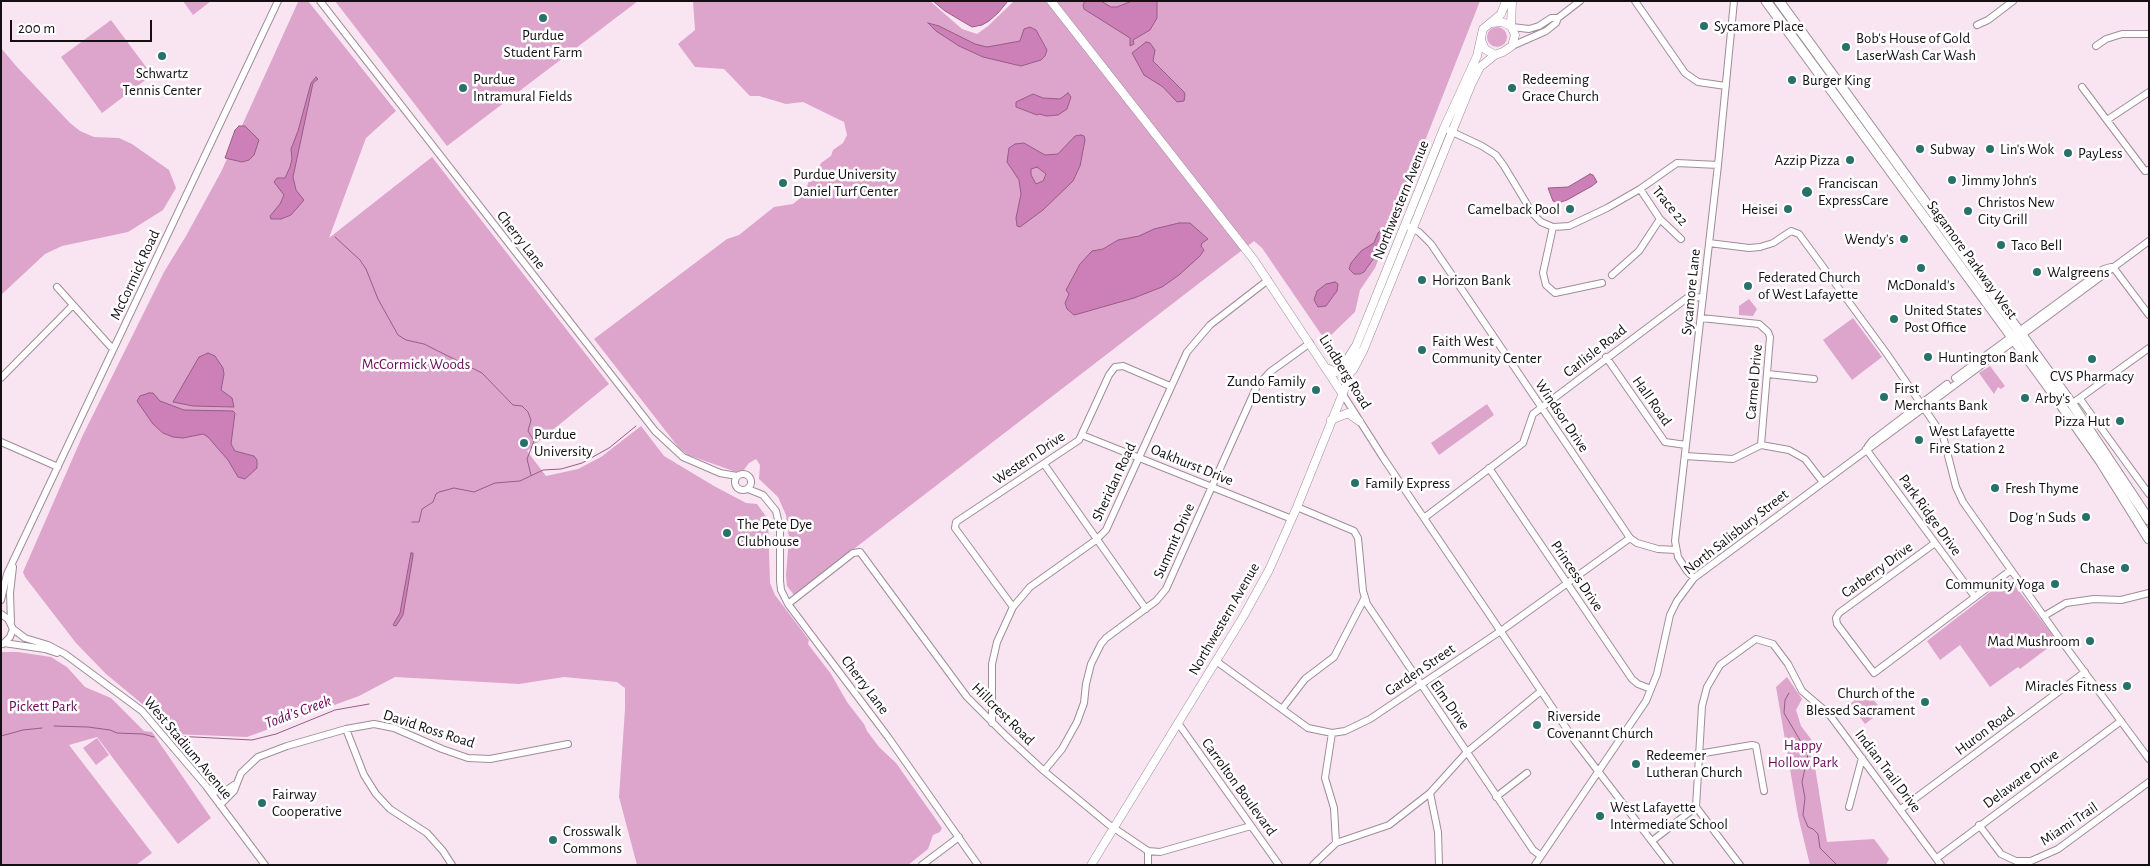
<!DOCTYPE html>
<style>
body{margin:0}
#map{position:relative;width:2150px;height:866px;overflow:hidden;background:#f9e5f2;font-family:"Alegreya Sans",sans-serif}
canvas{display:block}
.frame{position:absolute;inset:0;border:2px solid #150f13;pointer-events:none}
.scale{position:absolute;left:10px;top:20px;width:142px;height:22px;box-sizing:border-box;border:2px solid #150f13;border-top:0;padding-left:6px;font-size:15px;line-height:18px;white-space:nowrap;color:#150f13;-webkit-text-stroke:4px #fff;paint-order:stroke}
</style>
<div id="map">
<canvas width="2150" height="866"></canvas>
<div class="frame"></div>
<div class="scale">200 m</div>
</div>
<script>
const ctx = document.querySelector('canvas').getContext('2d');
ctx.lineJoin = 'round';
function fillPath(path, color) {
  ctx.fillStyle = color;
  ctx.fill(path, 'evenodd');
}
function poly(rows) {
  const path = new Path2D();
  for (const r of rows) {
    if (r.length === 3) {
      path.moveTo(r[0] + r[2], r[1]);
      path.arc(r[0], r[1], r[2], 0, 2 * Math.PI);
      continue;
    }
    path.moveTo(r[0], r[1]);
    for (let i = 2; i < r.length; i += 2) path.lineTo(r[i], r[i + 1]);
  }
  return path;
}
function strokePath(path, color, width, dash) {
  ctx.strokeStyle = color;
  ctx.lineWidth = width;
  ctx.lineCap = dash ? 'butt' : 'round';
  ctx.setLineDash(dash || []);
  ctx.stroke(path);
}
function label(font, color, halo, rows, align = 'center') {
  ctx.font = font + ' "Alegreya Sans",sans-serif';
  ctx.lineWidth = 5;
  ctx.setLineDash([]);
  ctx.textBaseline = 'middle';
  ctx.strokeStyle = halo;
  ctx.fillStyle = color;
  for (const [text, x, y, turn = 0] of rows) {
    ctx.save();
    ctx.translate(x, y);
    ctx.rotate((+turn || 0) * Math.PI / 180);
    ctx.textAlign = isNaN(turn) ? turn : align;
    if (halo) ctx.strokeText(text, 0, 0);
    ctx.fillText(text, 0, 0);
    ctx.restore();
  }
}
const green = poly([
 [183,1,211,1,193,15],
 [308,1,396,111,366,138,329,238,432,157,609,384,527,451,546,476,578,469,601,457,641,426,664,456,714,486,746,503,757,504,768,519,770,583,775,595,809,640,808,644,831,674,847,702,864,724,867,731,879,747,896,763,942,828,940,832,933,835,928,849,908,865,637,865,619,797,625,709,625,688,617,682,564,677,519,684,395,677,359,696,247,737,172,734,152,712,106,674,76,643,25,577,23,572,82,437,164,272,186,236,221,172,298,2],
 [335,1,638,1,447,146],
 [693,1,930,1,962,29,977,34,988,26,1014,1,1480,1,1375,268,1360,290,1355,312,1329,337,1325,340,1262,248,1254,241,794,595,787,586,786,575,789,538,786,515,778,497,759,479,760,465,756,459,749,463,743,471,739,473,688,455,679,448,594,339,727,239,739,235,774,207,793,204,804,195,811,175,819,167,821,163,831,156,833,150,843,143,847,135,844,122,803,102,786,104,759,96,750,96,724,69,695,67,678,44,695,30],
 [111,20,152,75,102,113,61,57],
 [1497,37,10],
 [1,48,17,67,70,123,80,131,94,137,119,138,132,144,169,170,176,188,163,210,128,232,62,246,45,254,1,295],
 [1749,299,1757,309,1753,316,1739,315,1739,306],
 [1853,318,1882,357,1852,380,1823,340],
 [1990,366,2005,386,2001,389,1998,387,1994,394,1979,373],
 [1487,404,1494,415,1439,455,1431,443],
 [2007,579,2010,579,2057,641,2020,669,2018,667,1990,687,1960,645,1940,660,1927,641],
 [1,652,18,652,51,657,67,667,85,687,111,698,144,731,152,732,211,818,178,844,97,737,69,745,152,853,136,865,1,865],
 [1787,677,1802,699,1796,710,1801,726,1820,751,1815,767,1827,842,1874,839,1889,859,1886,865,1810,865,1798,816,1776,687],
 [1867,691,1882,711,1865,724,1850,704],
 [97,738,109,755,96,765,83,748]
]);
const water = poly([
 [933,1,1008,1,998,13,989,21,982,25,972,27,945,11,933,1],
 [1085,1,1101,1,1111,7,1117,7,1132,1,1157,1,1157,18,1150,30,1133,40,1134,44,1130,46,1130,38,1084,9,1083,5,1085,1],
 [928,23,939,26,975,44,987,47,1020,41,1024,29,1030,27,1036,30,1047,50,1045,56,1041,60,1021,66,983,57,959,46,936,31,928,23],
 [1146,42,1150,43,1155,50,1153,61,1184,92,1185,95,1184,101,1177,102,1163,87,1144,75,1132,53,1146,42],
 [316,77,318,79,313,83,293,177,296,190,304,200,291,215,281,219,271,219,270,216,280,204,284,195,274,182,277,178,285,178,290,167,292,159,291,149,298,131,311,83,316,77],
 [1068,93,1071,97,1067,109,1058,115,1047,116,1039,114,1037,115,1016,107,1016,102,1033,94,1043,98,1060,99,1068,93],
 [239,126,245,126,259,140,254,155,249,160,242,162,225,158,235,130,239,126],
 [1081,135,1084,136,1085,140,1080,166,1073,181,1043,210,1020,227,1017,226,1016,218,1021,194,1019,180,1007,162,1009,148,1015,144,1024,143,1045,155,1058,154,1075,136,1081,135],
 [1037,167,1046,174,1043,181,1036,184,1031,175,1031,169,1037,167],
 [1590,174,1593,175,1597,182,1592,186,1567,200,1558,203,1553,201,1548,188,1568,187,1590,174],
 [1179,223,1190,223,1208,239,1202,243,1201,246,1204,250,1200,256,1179,275,1162,287,1134,298,1078,314,1074,315,1067,309,1065,303,1069,294,1066,290,1080,264,1092,251,1103,249,1118,240,1139,236,1154,229,1179,223],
 [1382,229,1387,234,1381,248,1364,272,1360,274,1354,274,1349,269,1351,263,1361,251,1374,243,1378,233,1382,229],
 [1335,282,1338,284,1337,291,1326,306,1318,307,1314,300,1317,291,1326,284,1335,282],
 [208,353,215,356,223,368,224,374,221,390,232,398,234,407,193,406,173,402,199,357,208,353],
 [149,393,153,393,160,401,184,410,233,411,235,413,231,444,235,451,254,456,257,460,257,468,245,479,238,477,228,460,208,437,203,434,183,438,173,437,163,433,153,424,137,401,140,396,149,393],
 [411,553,413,553,413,556,403,615,396,626,393,625,400,613,411,553]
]);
const stream = poly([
 [335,237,360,260,366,269,378,299,398,335,406,340,424,344,482,373,513,405,522,406,528,412,531,420,528,431,534,441,527,459,531,475],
 [412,522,419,522,422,509,433,502,436,494,439,492,454,488,474,492,495,483,520,481,543,470,561,469,582,463,609,448,636,426],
 [1789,693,1785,700,1784,713,1808,754,1802,782,1805,798,1803,815,1808,827,1813,829,1818,834,1820,848,1837,865],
 [54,726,88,727,110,730,117,733,143,734,154,737],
 [1,736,23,730,42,728],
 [175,736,252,740,276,734,335,710,369,704]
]);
const minor = poly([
 [320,1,655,431,683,457,720,473,737,476],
 [1635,1,1685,73,1698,82,1726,86],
 [1977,25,1988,20,2013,1],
 [1512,27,1529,29,1539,26,1551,18,1558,18],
 [1512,46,1546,31,1556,23,1558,18,1580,1],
 [2096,46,2106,39,2122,34,2149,34],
 [2082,87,2145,171,2149,170],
 [2107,120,2149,92],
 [1448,130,1482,146,1496,155,1504,166,1533,214,1541,222,1553,227,1569,226,1607,208,1640,189,1677,163,1718,165],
 [1640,189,1660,219,1681,239],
 [1405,225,1419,232,1431,244,1630,538,1637,543,1658,549,1676,550],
 [1553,227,1543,273,1546,285,1555,293,1602,283],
 [1709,243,1749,248,1760,247,1773,243,1791,231,1799,234,1887,354,1943,436,1956,487,1963,502,2060,639,2149,759],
 [2113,267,2149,315],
 [1612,275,1639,251,1660,219],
 [57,287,110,346,114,348],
 [1701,318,1759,324,1768,332,1770,337,1761,445],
 [1606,357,1665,442,1686,445],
 [1768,374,1814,379],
 [1,378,73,305],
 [1955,378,2104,269,2111,267],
 [1342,393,1384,459,1575,741,1670,865],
 [2080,399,2149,494],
 [2077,400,2149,348],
 [1082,435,1292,519],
 [1,442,58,467],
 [1868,446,1872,441,1947,384],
 [1866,449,1975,597],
 [1685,456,1733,459,1761,445,1789,450,1805,459,1822,481],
 [1044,464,1146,609],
 [1489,468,1632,679,1638,684,1651,689],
 [743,482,8],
 [748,489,763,495,776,511,780,528,780,581,781,590,788,604,888,737,978,865],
 [1297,507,1354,531,1358,538,1363,591,1367,604,1533,850,1541,856],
 [1424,518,1523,443,1533,414,1687,298,1703,297],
 [1935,543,1839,613,1836,618,1837,624,1874,673,2011,570],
 [1694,578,1687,571,1678,557,1675,541,1718,165,1734,1],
 [1,600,7,574,278,1],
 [788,604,853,553,860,552,967,697,1006,736,1044,771,1108,824,1148,851,1148,865],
 [1013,607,955,528,956,522,1079,440,1109,375,1115,367,1123,366,1170,386],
 [1,614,8,619,13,629,10,637,3,644],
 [2044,616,2066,603,2094,599,2121,600,2149,593],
 [11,622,10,593,13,567],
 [13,629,25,638,48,645,65,654,142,711,206,786,265,865],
 [4,643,45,649,57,653],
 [1216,661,1308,728,1332,733,1345,731,1370,719,1505,628,1630,538],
 [1282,709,1305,679,1334,657,1364,599],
 [992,723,992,664,997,642,1013,607,1030,587,1096,540,1106,530,1187,352,1210,325,1268,280],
 [1178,723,1279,865],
 [346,729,364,775,376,794,390,809,427,833,443,851,452,865],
 [1332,733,1325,778,1334,808,1336,843],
 [1698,754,1752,745,1756,746,1764,791],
 [1044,771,1062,749,1077,722,1084,703,1086,684,1091,664,1101,644,1106,638,1156,601,1166,589,1257,386,1270,372,1310,343],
 [208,788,213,791,224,792,234,785],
 [1430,793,1438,832,1439,865],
 [1496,797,1527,773],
 [220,805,234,791,241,773,258,757,287,746,346,729,374,724,394,728,442,749,468,758,490,759,568,744],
 [1696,807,1740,865],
 [1849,807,1862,758],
 [1901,809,2085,672],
 [1979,825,2001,854,2016,861,2031,861,2058,849,2149,782],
 [1652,841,1696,807,1702,706,1707,687,1720,665,1756,639,1773,644,1788,664,1802,691,1829,714,1941,865],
 [1148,851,1160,852,1251,826],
 [1937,858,2121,721],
 [922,865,959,837],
 [1313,865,1336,843,1389,825,1430,793,1467,752,1541,691],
 [1535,865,1646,701,1657,674,1670,615,1677,601,1694,578,2149,241]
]);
const major = poly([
 [1051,1,1254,260,1342,393],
 [1511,26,1512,1],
 [1481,40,1485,49,1495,55,1503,52,1512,46,1515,35,1511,26,1502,22,1491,23],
 [1326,368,1336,372,1340,371,1355,347],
 [1353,370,1363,351,1471,85,1480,67,1495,55],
 [1331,420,1348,413,1359,421],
 [1091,865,1243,617,1269,570,1297,507,1349,378,1356,346,1444,128,1477,56,1483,29,1501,14,1506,1]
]);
const highway = poly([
 [1766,1,2047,385,2101,462,2149,539],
 [1779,1,2072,404,2149,520]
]);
const markers = [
 [543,18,5,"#28716b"],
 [1704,26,5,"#28716b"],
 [1846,47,5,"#28716b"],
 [162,56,5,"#28716b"],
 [1792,80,5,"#28716b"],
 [463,88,5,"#28716b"],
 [1512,88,5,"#28716b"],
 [1920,149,5,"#28716b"],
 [1990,149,5,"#28716b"],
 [2068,153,5,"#28716b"],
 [1850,160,5,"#28716b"],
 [1952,180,5,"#28716b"],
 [783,183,5,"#28716b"],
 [1807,192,6,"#28716b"],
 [1570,209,5,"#28716b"],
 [1788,209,5,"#28716b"],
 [1968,211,5,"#28716b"],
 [1904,239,5,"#28716b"],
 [2001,245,5,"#28716b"],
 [1921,268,5,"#28716b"],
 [2037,272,5,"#28716b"],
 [1422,280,5,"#28716b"],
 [1748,286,5,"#28716b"],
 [1894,319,5,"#28716b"],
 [1422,350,5,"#28716b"],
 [1928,357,5,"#28716b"],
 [2092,359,5,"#28716b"],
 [1316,390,5,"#28716b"],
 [1884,397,5,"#28716b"],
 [2025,398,5,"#28716b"],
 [2120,421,5,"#28716b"],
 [1919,440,5,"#28716b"],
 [524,443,5,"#28716b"],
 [1355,483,5,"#28716b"],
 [1995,488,5,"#28716b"],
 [2086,517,5,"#28716b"],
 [727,533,5,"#28716b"],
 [2125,568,5,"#28716b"],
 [2055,584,5,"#28716b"],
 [2090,641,5,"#28716b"],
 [2127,686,5,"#28716b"],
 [1925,702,5,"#28716b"],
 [1537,725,5,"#28716b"],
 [1636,764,5,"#28716b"],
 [262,803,5,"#28716b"],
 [1600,816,5,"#28716b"],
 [553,840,5,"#28716b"]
];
const poiNames = [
 ["Sycamore Place",1714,26],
 ["Purdue",543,35,"center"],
 ["Student Farm",543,52,"center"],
 ["Bob's House of Gold",1856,38],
 ["LaserWash Car Wash",1856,55],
 ["Schwartz",162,73,"center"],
 ["Tennis Center",162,90,"center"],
 ["Purdue",473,79],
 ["Intramural Fields",473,96],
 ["Redeeming",1522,79],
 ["Grace Church",1522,96],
 ["Burger King",1802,80],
 ["Subway",1930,149],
 ["Lin's Wok",2000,149],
 ["PayLess",2078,153],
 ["Azzip Pizza",1840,160,"right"],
 ["Purdue University",793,174],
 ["Daniel Turf Center",793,191],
 ["Jimmy John's",1962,180],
 ["Franciscan",1818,183],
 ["ExpressCare",1818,200],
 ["Christos New",1978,202],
 ["City Grill",1978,219],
 ["Camelback Pool",1560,209,"right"],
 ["Heisei",1778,209,"right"],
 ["Wendy's",1894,239,"right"],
 ["Taco Bell",2011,245],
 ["Walgreens",2047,272],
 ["Federated Church",1758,277],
 ["of West Lafayette",1758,294],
 ["Horizon Bank",1432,280],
 ["McDonald's",1921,285,"center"],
 ["United States",1904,310],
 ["Post Office",1904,327],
 ["Faith West",1432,341],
 ["Community Center",1432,358],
 ["Huntington Bank",1938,357],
 ["CVS Pharmacy",2092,376,"center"],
 ["Zundo Family",1306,381,"right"],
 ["Dentistry",1306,398,"right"],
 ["First",1894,388],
 ["Merchants Bank",1894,405],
 ["Arby's",2035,398],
 ["Pizza Hut",2110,421,"right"],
 ["West Lafayette",1929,431],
 ["Fire Station 2",1929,448],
 ["Purdue",534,434],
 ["University",534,451],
 ["Family Express",1365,483],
 ["Fresh Thyme",2005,488],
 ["Dog 'n Suds",2076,517,"right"],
 ["The Pete Dye",737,524],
 ["Clubhouse",737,541],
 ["Chase",2115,568,"right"],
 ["Community Yoga",2045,584,"right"],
 ["Mad Mushroom",2080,641,"right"],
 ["Miracles Fitness",2117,686,"right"],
 ["Church of the",1915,693,"right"],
 ["Blessed Sacrament",1915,710,"right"],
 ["Riverside",1547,716],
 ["Covenannt Church",1547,733],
 ["Redeemer",1646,755],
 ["Lutheran Church",1646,772],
 ["Fairway",272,794],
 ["Cooperative",272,811],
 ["West Lafayette",1610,807],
 ["Intermediate School",1610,824],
 ["Crosswalk",563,831],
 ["Commons",563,848]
];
const streetNames = [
 ["Northwestern Avenue",1401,200,-68],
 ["Trace 22",1670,206,50],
 ["Cherry Lane",521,240,52],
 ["Sagamore Parkway West",1972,260,54],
 ["McCormick Road",135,275,-65],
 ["Sycamore Lane",1691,292,-84],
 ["Carlisle Road",1595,351,-38],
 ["Lindberg Road",1345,372,58],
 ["Carmel Drive",1754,382,-85],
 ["Hall Road",1652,401,55],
 ["Windsor Drive",1562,416,56],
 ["Western Drive",1029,458,-34],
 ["Oakhurst Drive",1192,465,22],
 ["Sheridan Road",1114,482,-65],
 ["Park Ridge Drive",1930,515,54],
 ["North Salisbury Street",1736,532,-38],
 ["Summit Drive",1174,541,-66],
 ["Carberry Drive",1877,570,-36],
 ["Princess Drive",1577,576,56],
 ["Northwestern Avenue",1224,619,-60],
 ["Garden Street",1420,670,-34],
 ["Cherry Lane",865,685,53],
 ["Elm Drive",1450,705,55],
 ["Hillcrest Road",1003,714,45],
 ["David Ross Road",429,729,18],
 ["Huron Road",1985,731,-37],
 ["West Stadium Avenue",188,748,50],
 ["Indian Trail Drive",1888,771,53],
 ["Delaware Drive",2021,779,-36],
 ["Carrolton Boulevard",1239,787,54],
 ["Miami Trail",2069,824,-34]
];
const parkNames = [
 ["McCormick Woods",416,364],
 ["Pickett Park",43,706],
 ["Happy",1803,745],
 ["Hollow Park",1803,762]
];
const waterNames = [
 ["Todd's Creek",298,712,-20]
];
fillPath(green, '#dda4cc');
fillPath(water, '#cd7fb7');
strokePath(water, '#965d86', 1);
strokePath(stream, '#965d86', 1);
strokePath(minor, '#9f8d99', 8);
strokePath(major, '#9f8d99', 9);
strokePath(highway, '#9f8d99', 11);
strokePath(minor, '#fff', 6);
strokePath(major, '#fff', 8);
strokePath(highway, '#fff', 9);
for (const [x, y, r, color] of markers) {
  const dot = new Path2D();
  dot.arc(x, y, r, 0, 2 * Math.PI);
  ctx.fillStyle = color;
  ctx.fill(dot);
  strokePath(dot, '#fff', 2);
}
label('15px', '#150f13', '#fff', poiNames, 'left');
label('15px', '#150f13', '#fff', streetNames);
label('15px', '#6a0958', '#fff', parkNames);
label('italic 16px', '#6b0a59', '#fff', waterNames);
</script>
